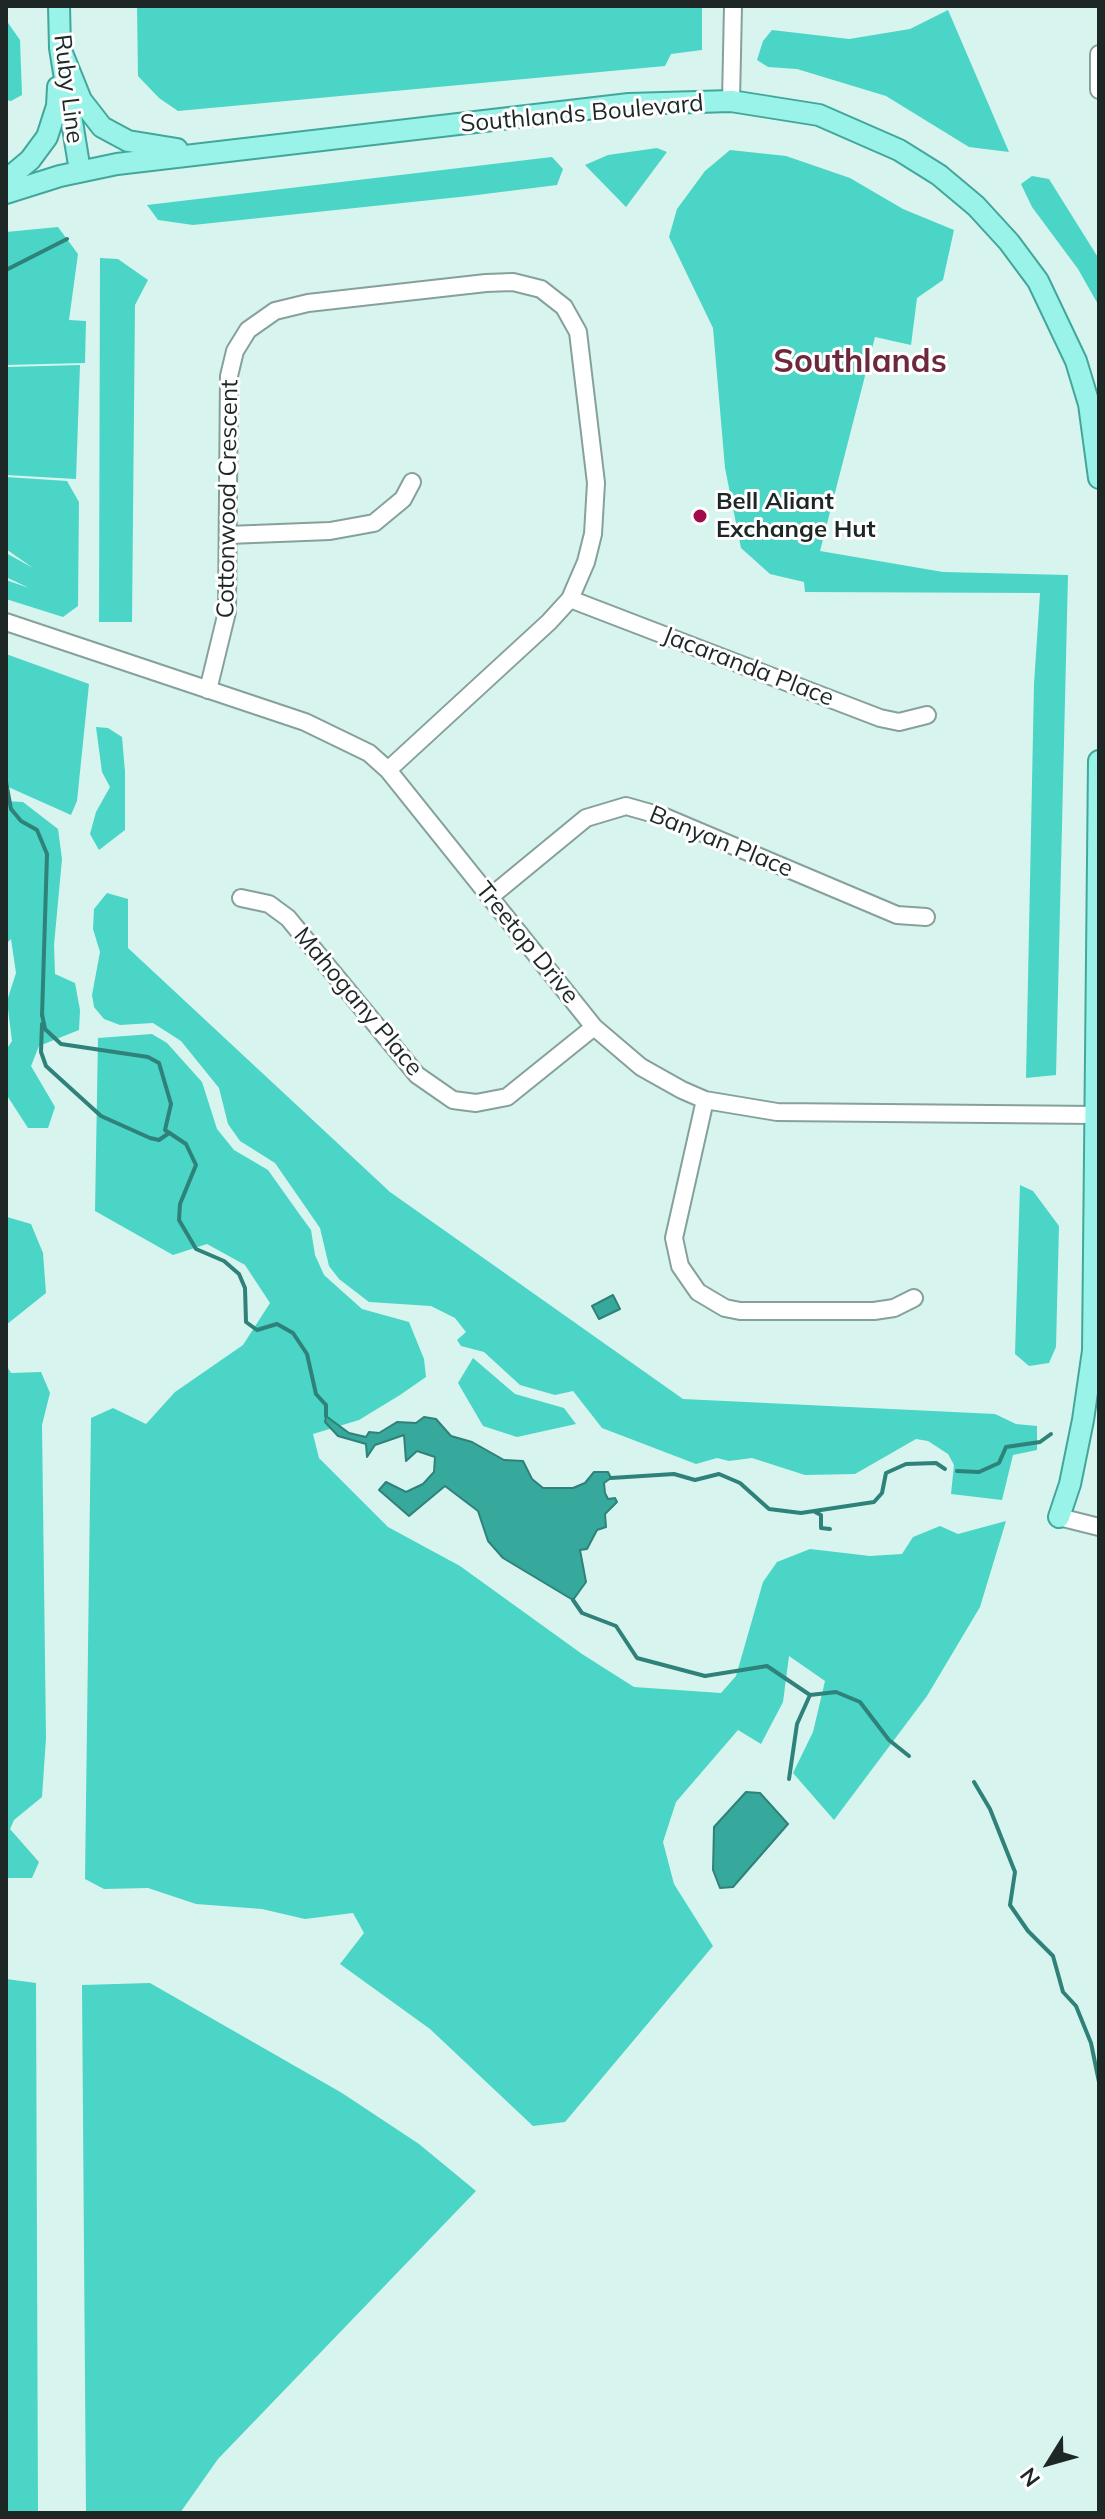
<!DOCTYPE html>
<style>
body{margin:0}
#map{position:relative;width:1105px;height:2519px;overflow:hidden;background:#d8f4ef;font-family:Mulish,sans-serif}
canvas{display:block}
.frame{position:absolute;inset:0;border:8px solid #1d2826;pointer-events:none}
.north{position:absolute;left:1009px;top:2423px;width:80px;height:80px;-webkit-text-stroke:6px #fff;paint-order:stroke;rotate:233deg;font-size:22px;font-weight:700;line-height:32px;text-align:center;color:#1d2826}
.north::after{content:'';display:block;margin:auto;width:28px;height:36px;background:#1d2826;clip-path:polygon(50% 0,100% 100%,50% 72%,0 100%)}
</style>
<div id="map">
<canvas width="1105" height="2519"></canvas>
<div class="frame"></div>
<div class="north">N</div>
</div>
<script>
const ctx = document.querySelector('canvas').getContext('2d');
ctx.lineJoin = 'round';
function fillPath(path, color) {
  ctx.fillStyle = color;
  ctx.fill(path, 'evenodd');
}
function poly(rows) {
  const path = new Path2D();
  for (const r of rows) {
    path.moveTo(r[0], r[1]);
    for (let i = 2; i < r.length; i += 2) path.lineTo(r[i], r[i + 1]);
  }
  return path;
}
function strokePath(path, color, width, dash) {
  ctx.strokeStyle = color;
  ctx.lineWidth = width;
  ctx.lineCap = dash ? 'butt' : 'round';
  ctx.setLineDash(dash || []);
  ctx.stroke(path);
}
function label(font, color, halo, rows, align = 'center') {
  ctx.font = font + ' Mulish,sans-serif';
  ctx.lineWidth = 6;
  ctx.setLineDash([]);
  ctx.textBaseline = 'middle';
  ctx.strokeStyle = halo;
  ctx.fillStyle = color;
  for (const [text, x, y, turn = 0] of rows) {
    ctx.save();
    ctx.translate(x, y);
    ctx.rotate((+turn || 0) * Math.PI / 180);
    ctx.textAlign = isNaN(turn) ? turn : align;
    if (halo) ctx.strokeText(text, 0, 0);
    ctx.fillText(text, 0, 0);
    ctx.restore();
  }
}
const green = poly([
 [137,6,702,6,702,50,671,54,665,66,178,111,159,98,138,76],
 [948,10,1009,152,969,147,886,96,797,69,768,67,757,60,763,41,772,30,849,39,910,29],
 [6,20,20,40,22,95,11,101,6,100],
 [657,148,667,152,626,207,585,165,608,155],
 [730,150,786,156,850,178,903,209,954,230,943,280,917,298,911,345,875,337,820,551,943,572,1068,575,1056,1075,1026,1078,1034,684,1040,593,805,592,804,582,770,574,741,548,725,468,713,328,669,237,677,209,705,171],
 [552,157,563,169,557,185,469,196,193,225,158,220,147,205],
 [1032,176,1049,179,1099,259,1099,306,1078,269,1032,207,1021,184],
 [58,227,78,254,69,320,86,321,85,363,6,365,6,232],
 [100,258,118,259,148,280,135,305,132,622,99,622],
 [80,365,76,479,6,475,6,367],
 [6,477,67,481,79,502,78,606,63,617,6,599,6,580,29,588,6,577,6,553,33,568,6,549],
 [6,654,89,684,77,801,71,815,6,786],
 [96,727,108,728,122,737,125,772,125,830,99,850,90,834,96,812,110,787,102,772],
 [6,801,23,802,58,829,62,859,54,945,55,974,75,983,80,1010,79,1030,39,1046,31,1066,55,1107,48,1128,28,1128,6,1094,6,1050,12,1041,7,1001,16,973,11,939,6,944],
 [107,893,128,899,128,948,390,1192,683,1399,995,1414,1016,1424,1037,1426,1037,1450,1013,1455,1002,1500,951,1494,954,1465,948,1454,928,1441,916,1439,855,1474,805,1475,752,1458,729,1461,717,1458,696,1464,602,1428,573,1391,555,1395,520,1385,484,1352,461,1346,457,1340,466,1332,455,1318,431,1306,369,1302,339,1279,329,1266,320,1228,275,1163,240,1141,228,1124,219,1088,181,1041,153,1023,120,1025,104,1019,94,1007,92,995,100,952,93,929,94,909],
 [152,1034,167,1043,202,1082,217,1129,234,1150,268,1170,300,1215,311,1230,315,1255,324,1275,362,1309,409,1322,424,1359,426,1377,400,1395,359,1420,313,1434,319,1458,388,1527,460,1566,582,1654,634,1687,721,1693,736,1676,763,1582,777,1562,810,1549,870,1556,902,1554,913,1537,940,1526,958,1534,1006,1521,980,1607,927,1696,834,1820,793,1773,813,1732,825,1681,789,1656,783,1702,761,1744,738,1730,676,1802,663,1842,674,1884,713,1946,565,2122,533,2126,430,2029,340,1964,364,1933,353,1913,305,1919,262,1909,196,1904,148,1888,104,1889,85,1879,91,1418,113,1408,146,1424,175,1392,243,1345,270,1303,245,1265,207,1244,173,1255,95,1211,98,1038],
 [1020,1185,1033,1191,1059,1226,1056,1347,1049,1363,1029,1366,1015,1354],
 [7,1217,31,1224,43,1253,46,1293,6,1325],
 [473,1358,515,1394,564,1408,576,1424,517,1437,483,1426,458,1383],
 [6,1365,11,1373,41,1372,50,1393,42,1425,46,1738,42,1797,14,1820,10,1829,39,1862,32,1878,6,1878],
 [6,1979,36,1983,38,2513,6,2513],
 [150,1983,342,2093,419,2144,476,2191,218,2459,180,2513,86,2513,82,1985]
]);
const water = poly([
 [613,1295,620,1309,599,1319,592,1306,613,1295],
 [326,1416,349,1433,366,1437,369,1432,379,1433,397,1422,416,1423,424,1417,436,1419,451,1436,472,1442,504,1460,523,1461,532,1479,543,1488,573,1488,585,1483,594,1472,608,1472,611,1478,604,1483,605,1493,608,1499,615,1498,617,1502,605,1514,606,1527,597,1530,587,1549,580,1550,586,1582,573,1600,503,1558,488,1541,478,1511,445,1486,409,1516,379,1490,386,1482,406,1492,423,1484,434,1472,435,1457,417,1451,406,1461,404,1435,375,1445,367,1457,366,1444,338,1436,325,1422,326,1416],
 [746,1792,760,1793,788,1824,733,1887,720,1888,713,1870,714,1827,746,1792]
]);
const stream = poly([
 [6,270,67,239],
 [6,782,11,809,21,821,37,830,47,854,42,1016],
 [42,1014,45,1029,61,1044,148,1057,159,1063,171,1104,165,1130,186,1144,196,1165,180,1204,179,1220,196,1249,224,1261,239,1274,245,1288,246,1322,257,1330,277,1324,293,1333,307,1354,316,1394,326,1405,326,1416],
 [42,1024,41,1052,46,1066,101,1116,150,1138,159,1140,169,1133],
 [957,1471,979,1472,999,1463,1006,1447,1040,1442,1051,1434],
 [611,1478,674,1474,695,1480,719,1474,740,1483,769,1509,801,1513,874,1502,882,1493,886,1473,906,1464,936,1463,945,1469],
 [815,1512,821,1515,821,1528,830,1529],
 [573,1600,582,1613,616,1626,637,1658,705,1676,767,1666,810,1695,836,1692,860,1702,889,1740,909,1756],
 [789,1779,797,1724,810,1695],
 [974,1782,990,1809,1015,1872,1010,1905,1028,1931,1053,1956,1063,1992,1076,2006,1091,2043,1099,2082]
]);
const minor = poly([
 [1099,54,1099,90],
 [731,101,733,6],
 [228,535,330,531,374,523,403,499,412,482],
 [570,599,880,718,899,722,927,715],
 [6,622,305,722,369,753,388,770,594,1027,641,1067,682,1090,705,1100,777,1112,1097,1115],
 [208,690,227,612,229,376,235,351,248,330,275,311,308,303,486,283,513,282,541,289,564,307,578,332,596,483,593,534,586,562,570,599,549,622,388,770],
 [490,897,586,818,626,806,665,817,897,915,926,917],
 [241,898,269,904,288,918,417,1075,453,1100,476,1103,507,1097,594,1027],
 [705,1100,674,1238,680,1266,698,1292,725,1308,740,1311,874,1311,894,1308,914,1298],
 [1059,1517,1099,1527]
]);
const major = poly([
 [59,6,60,48,80,171],
 [60,48,81,100,102,127,128,141,177,149],
 [6,180,30,160,47,137,57,106,58,87],
 [6,193,60,176,117,164,629,104,731,101,819,115,899,150,939,175,976,206,1009,242,1038,281,1076,361,1089,404,1099,478],
 [1059,1517,1070,1484,1083,1420,1093,1351,1099,761]
]);
const markers = [
 [700,516,8,"#a20b4c"]
];
const streetNames = [
 ["Ruby Line",68,89,83],
 ["Southlands Boulevard",582,114,-5],
 ["Cottonwood Crescent",228,499,-89],
 ["Jacaranda Place",748,667,21],
 ["Banyan Place",721,842,22],
 ["Treetop Drive",527,943,51],
 ["Mahogany Place",358,1002,50]
];
const poiNames = [
 ["Bell Aliant",716,502],
 ["Exchange Hut",716,530]
];
const districtNames = [
 ["Southlands",860,362]
];
fillPath(green, '#4ad5c6');
fillPath(water, '#36a89c');
strokePath(water, '#2e8279', 2);
strokePath(stream, '#2e8279', 4);
strokePath(minor, '#86a09c', 20);
strokePath(major, '#42a79b', 24);
strokePath(minor, '#fff', 16);
strokePath(major, '#9af3e9', 20);
for (const [x, y, r, color] of markers) {
  const dot = new Path2D();
  dot.arc(x, y, r, 0, 2 * Math.PI);
  ctx.fillStyle = color;
  ctx.fill(dot);
  strokePath(dot, '#fff', 3);
}
label('24px', '#1d2826', '#fff', streetNames);
label('bold 24px', '#1d2826', '#fff', poiNames, 'left');
label('bold 32px', '#6d283c', '#fff', districtNames);
</script>
